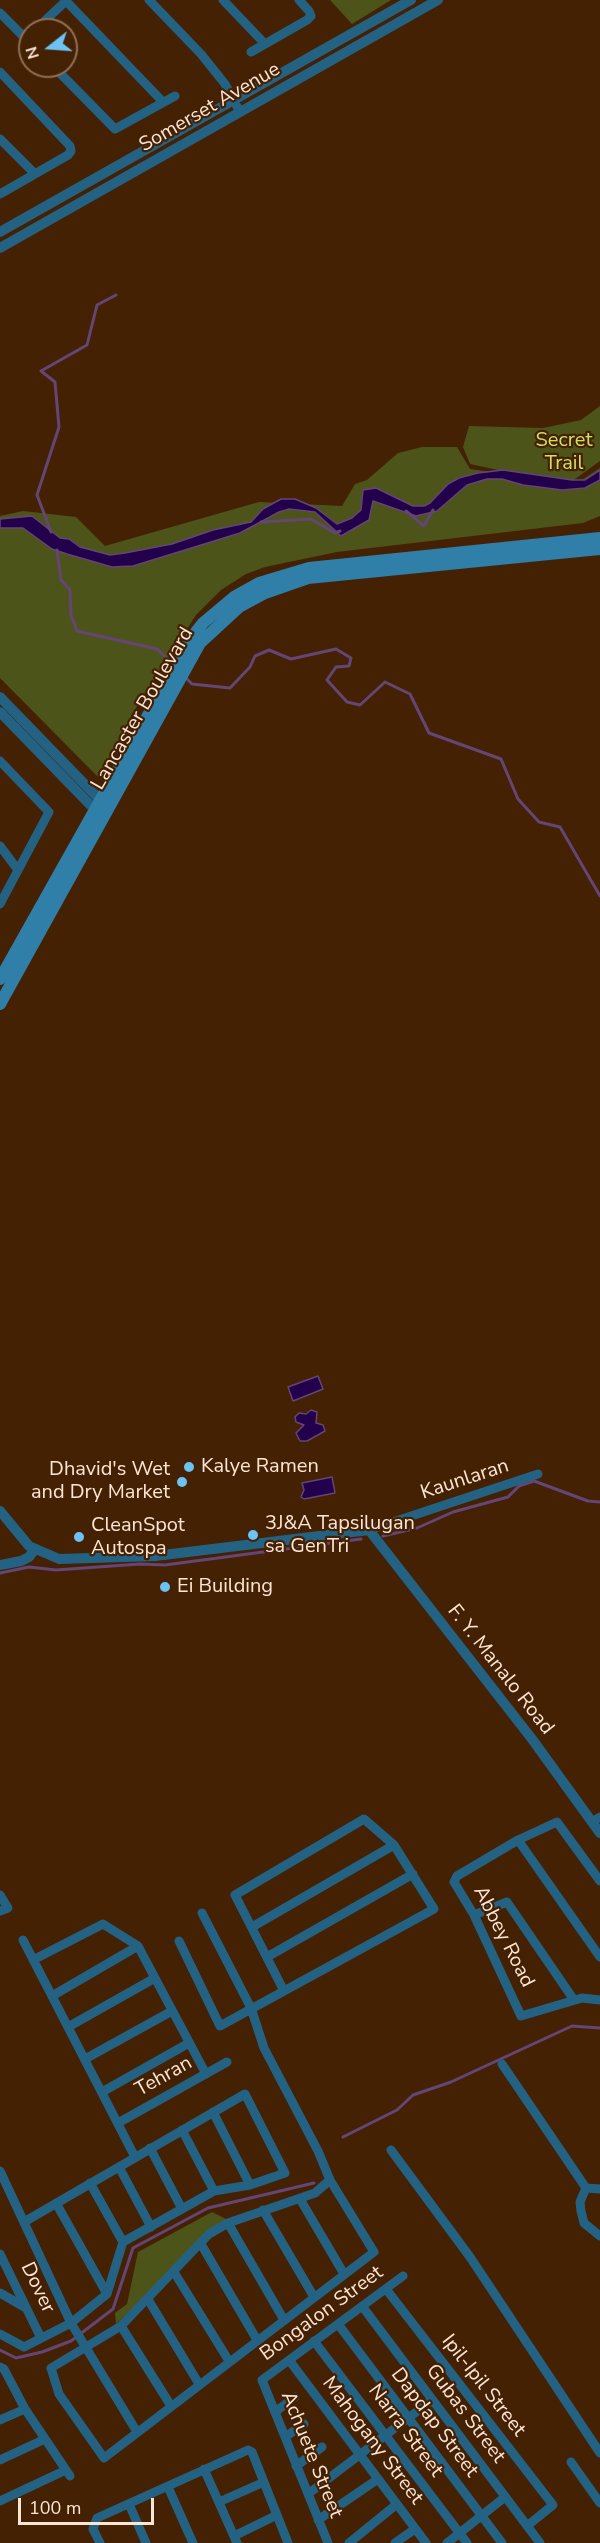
<!DOCTYPE html>
<style>
body{margin:0}
#map{position:relative;width:600px;height:2543px;overflow:hidden;background:#442103;font-family:"Nunito Sans",sans-serif}
canvas{display:block}
.north{position:absolute;left:18px;top:18px;width:60px;height:60px;box-sizing:border-box;background:#442103;border:2px solid #8e6f57;border-radius:50%;rotate:253deg;font-size:16px;font-weight:700;line-height:24px;text-align:center;color:#fde5d6}
.north::after{content:'';display:block;margin:auto;width:21px;height:27px;background:#6dc2f3;clip-path:polygon(50% 0,100% 100%,50% 72%,0 100%)}
.scale{position:absolute;left:18px;top:2498px;width:136px;height:27px;box-sizing:border-box;border:3px solid #fde5d6;border-top:0;padding-left:8px;font-size:18px;line-height:21px;white-space:nowrap;color:#fde5d6;-webkit-text-stroke:4px #442103;paint-order:stroke}
</style>
<div id="map">
<canvas width="600" height="2543"></canvas>
<div class="north">N</div>
<div class="scale">100 m</div>
</div>
<script>
const ctx = document.querySelector('canvas').getContext('2d');
ctx.lineJoin = 'round';
function fillPath(path, color) {
  ctx.fillStyle = color;
  ctx.fill(path, 'evenodd');
}
function poly(rows) {
  const path = new Path2D();
  for (const r of rows) {
    path.moveTo(r[0], r[1]);
    for (let i = 2; i < r.length; i += 2) path.lineTo(r[i], r[i + 1]);
  }
  return path;
}
function strokePath(path, color, width, dash) {
  ctx.strokeStyle = color;
  ctx.lineWidth = width;
  ctx.lineCap = dash ? 'butt' : 'round';
  ctx.setLineDash(dash || []);
  ctx.stroke(path);
}
function label(font, color, halo, rows, align = 'center') {
  ctx.font = font + ' "Nunito Sans",sans-serif';
  ctx.lineWidth = 4.5;
  ctx.setLineDash([]);
  ctx.textBaseline = 'middle';
  ctx.strokeStyle = halo;
  ctx.fillStyle = color;
  for (const [text, x, y, turn = 0] of rows) {
    ctx.save();
    ctx.translate(x, y);
    ctx.rotate((+turn || 0) * Math.PI / 180);
    ctx.textAlign = isNaN(turn) ? turn : align;
    if (halo) ctx.strokeText(text, 0, 0);
    ctx.fillText(text, 0, 0);
    ctx.restore();
  }
}
const green = poly([
 [330,0,391,0,352,24],
 [600,406,600,461,571,482,576,484,600,468,600,516,583,523,337,552,265,567,246,574,221,590,196,615,132,714,104,777,98,777,0,678,0,516,23,511,76,517,105,546,259,502,342,506,355,484,367,480,398,453,422,447,457,447,470,469,545,480,470,464,463,447,469,426,543,428,581,420],
 [212,2212,228,2220,116,2324,115,2313,127,2304,138,2252]
]);
const water = poly([
 [503,470,572,480,585,480,600,470,600,480,585,488,562,490,523,485,502,479,487,479,467,485,437,511,416,516,373,501,369,520,341,536,315,512,289,509,279,512,240,533,133,566,112,567,67,554,52,549,23,528,0,528,0,519,32,516,60,538,69,539,80,547,110,555,125,553,172,544,213,530,251,522,263,509,281,499,295,499,316,508,337,524,352,518,361,510,363,490,376,488,413,506,424,506,430,503,448,484,459,478,478,473,503,470],
 [318,1376,323,1389,293,1401,288,1387,318,1376],
 [311,1410,317,1412,316,1423,323,1425,325,1431,307,1441,300,1441,296,1433,304,1425,296,1422,295,1417,299,1413,306,1414,311,1410],
 [332,1477,335,1493,304,1499,301,1497,304,1490,302,1483,332,1477]
]);
const stream = poly([
 [406,511,424,526,433,510],
 [261,522,311,519,335,533,340,531],
 [51,532,37,495,59,427,55,382,41,371,87,345,97,305,116,295],
 [57,550,61,580,70,590,71,615,77,631,157,649,172,663],
 [185,677,192,684,230,688,250,667,255,656,269,650,291,659,336,649,351,658,349,666,336,667,327,680,347,702,360,705,385,682,410,694,429,733,501,759,518,799,539,822,560,827,600,896],
 [383,1536,417,1528,453,1512,508,1497,519,1486,534,1481,588,1501,600,1502],
 [0,1573,29,1567,56,1570,140,1564,165,1565,361,1539],
 [343,2137,397,2110,413,2095,451,2082,572,2026,600,2028],
 [0,2350,16,2358,42,2352,71,2341,113,2309,133,2248,208,2208,314,2183]
]);
const minor = poly([
 [65,0,163,102],
 [149,0,201,54,225,84,240,112],
 [223,0,265,44],
 [0,13,30,43],
 [35,30,67,0],
 [251,52,307,20,311,16,309,11,299,0],
 [53,66,115,129,175,96],
 [0,72,70,146,71,151,68,155,0,194],
 [0,139,35,174],
 [0,761,49,812,0,904],
 [0,846,18,870],
 [369,1530,538,1474],
 [592,1822,600,1817],
 [518,1840,600,1957],
 [600,1881,557,1822,518,1840,457,1876,454,1882,474,1915,521,2016,582,1998,600,2000],
 [0,1895,8,1908,0,1911],
 [202,1913,251,2008,264,2048,318,2151,330,2180,315,2193,228,2223,209,2234,121,2326,51,2368,59,2394,104,2458,374,2252,330,2180],
 [474,1915,507,1902,574,2000],
 [252,1927,394,1845],
 [23,1940,135,2157],
 [179,1941,220,2026,434,1909,394,1845,364,1819,235,1895,284,1991],
 [267,1957,413,1874],
 [33,1960,103,1924,138,1946,206,2074],
 [52,1996,138,1946],
 [68,2027,155,1978],
 [85,2059,172,2011],
 [502,2064,586,2188],
 [102,2092,189,2043],
 [213,2112,250,2185],
 [118,2123,227,2062],
 [182,2130,214,2191],
 [150,2148,182,2209],
 [391,2150,470,2257,600,2453],
 [119,2167,151,2227],
 [0,2171,71,2323,137,2432],
 [90,2183,123,2242],
 [586,2188,580,2202,581,2211,584,2223,600,2236],
 [586,2188,600,2189],
 [300,2199,344,2274],
 [56,2203,107,2294],
 [263,2210,314,2297],
 [228,2223,284,2320],
 [201,2244,257,2340],
 [0,2254,41,2338],
 [174,2272,229,2361],
 [386,2289,553,2505,527,2526],
 [0,2293,26,2308],
 [149,2301,199,2384],
 [362,2306,540,2543],
 [338,2324,502,2543],
 [121,2326,171,2406],
 [0,2334,24,2347,71,2323,107,2294,123,2242,214,2191,250,2185,285,2173,245,2094,24,2222],
 [314,2341,467,2543],
 [289,2360,426,2543],
 [0,2367,4,2369,25,2409,70,2476],
 [275,2412,295,2397],
 [0,2420,25,2409],
 [285,2437,304,2424],
 [0,2460,45,2439],
 [571,2462,600,2503],
 [296,2466,322,2447],
 [204,2469,237,2543],
 [168,2487,193,2543],
 [308,2494,432,2400],
 [0,2501,66,2470],
 [219,2502,264,2482],
 [129,2504,146,2543],
 [318,2520,378,2479],
 [234,2536,277,2515],
 [100,2543,93,2529,97,2518,248,2450,252,2452,288,2543],
 [328,2543,262,2380,403,2276],
 [349,2543,397,2504],
 [395,2543,415,2529],
 [447,2543,505,2497]
]);
const tertiary = poly([
 [0,232,411,0],
 [0,248,438,0],
 [0,697,100,800,101,809],
 [0,712,100,815],
 [0,1511,29,1546,59,1559,155,1556,369,1530,532,1739,600,1833],
 [0,1565,21,1561,29,1557,35,1549]
]);
const secondary = poly([
 [0,979,192,637,203,623,234,597,259,583,309,568,600,538],
 [0,1004,200,643,239,607,265,593,308,578,600,549]
]);
const markers = [
 [189,1467,6,"#6dc2f3"],
 [182,1482,6,"#6dc2f3"],
 [253,1535,6,"#6dc2f3"],
 [79,1537,6,"#6dc2f3"],
 [165,1587,6,"#6dc2f3"]
];
const streetNames = [
 ["Somerset Avenue",210,108,-30],
 ["Lancaster Boulevard",143,709,-60],
 ["Kaunlaran",465,1480,-18],
 ["F. Y. Manalo Road",500,1670,52],
 ["Abbey Road",503,1937,63],
 ["Tehran",164,2077,-29],
 ["Dover",37,2288,64],
 ["Bongalon Street",322,2314,-36],
 ["Ipil-Ipil Street",483,2386,52],
 ["Gubas Street",465,2414,53],
 ["Dapdap Street",434,2423,53],
 ["Narra Street",405,2431,53],
 ["Mahogany Street",372,2441,53],
 ["Achuete Street",311,2455,68]
];
const parkNames = [
 ["Secret",564,441],
 ["Trail",564,464]
];
const poiNames = [
 ["Kalye Ramen",201,1467],
 ["Dhavid's Wet",170,1470,"right"],
 ["and Dry Market",170,1493,"right"],
 ["3J&A Tapsilugan",265,1524],
 ["sa GenTri",265,1547],
 ["CleanSpot",91,1526],
 ["Autospa",91,1549],
 ["Ei Building",177,1587]
];
fillPath(green, '#4d541a');
fillPath(water, '#23004c');
strokePath(water, '#644575', 1.5);
strokePath(stream, '#644575', 3);
strokePath(minor, '#246283', 9);
strokePath(tertiary, '#246283', 10);
strokePath(secondary, '#307fa8', 12);
for (const [x, y, r, color] of markers) {
  const dot = new Path2D();
  dot.arc(x, y, r, 0, 2 * Math.PI);
  ctx.fillStyle = color;
  ctx.fill(dot);
  strokePath(dot, '#442103', 2);
}
label('20px', '#fde5d6', '#442103', streetNames);
label('20px', '#d1e061', '#442103', parkNames);
label('20px', '#fde5d6', '#442103', poiNames, 'left');
</script>
